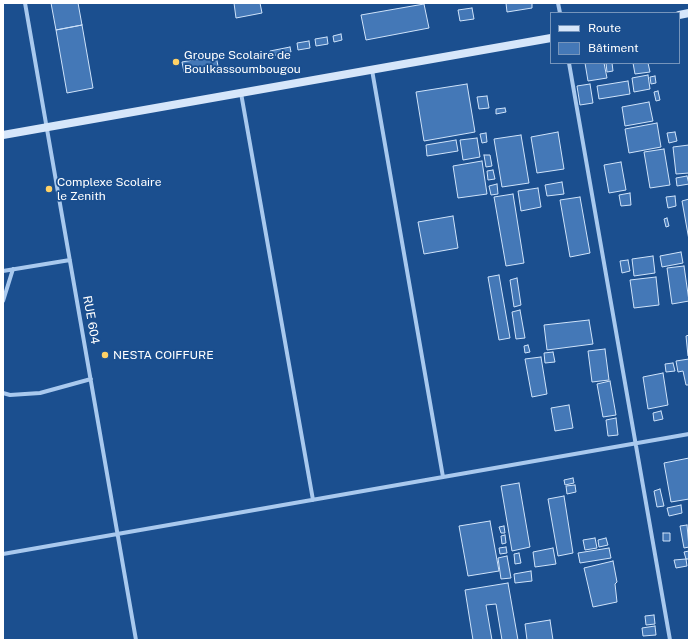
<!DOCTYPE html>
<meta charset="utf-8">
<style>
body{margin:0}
#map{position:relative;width:692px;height:643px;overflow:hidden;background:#1b4f8f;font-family:"Public Sans",sans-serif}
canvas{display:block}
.frame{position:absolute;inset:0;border:4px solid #fff;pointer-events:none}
.legend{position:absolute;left:550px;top:12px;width:130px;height:52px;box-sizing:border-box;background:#1b4f8f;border:1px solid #7695bc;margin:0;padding:5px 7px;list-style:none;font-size:12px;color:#fff}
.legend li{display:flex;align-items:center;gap:8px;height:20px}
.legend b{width:20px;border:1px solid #7695bc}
</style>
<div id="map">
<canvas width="692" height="643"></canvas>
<div class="frame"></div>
<ul class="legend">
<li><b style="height:5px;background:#d6e6fa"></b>Route</li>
<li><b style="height:11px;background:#4478b7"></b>Bâtiment</li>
</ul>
</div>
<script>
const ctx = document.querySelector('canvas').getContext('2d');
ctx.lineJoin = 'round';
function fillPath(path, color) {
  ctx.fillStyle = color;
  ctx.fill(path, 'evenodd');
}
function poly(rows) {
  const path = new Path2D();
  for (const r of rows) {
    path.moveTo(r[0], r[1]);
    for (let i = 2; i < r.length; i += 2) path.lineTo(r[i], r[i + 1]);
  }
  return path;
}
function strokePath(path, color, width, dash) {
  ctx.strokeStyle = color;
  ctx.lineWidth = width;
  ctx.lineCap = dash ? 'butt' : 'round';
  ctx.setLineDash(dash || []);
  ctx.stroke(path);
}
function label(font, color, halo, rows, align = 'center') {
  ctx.font = font + ' "Public Sans",sans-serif';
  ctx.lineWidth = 3.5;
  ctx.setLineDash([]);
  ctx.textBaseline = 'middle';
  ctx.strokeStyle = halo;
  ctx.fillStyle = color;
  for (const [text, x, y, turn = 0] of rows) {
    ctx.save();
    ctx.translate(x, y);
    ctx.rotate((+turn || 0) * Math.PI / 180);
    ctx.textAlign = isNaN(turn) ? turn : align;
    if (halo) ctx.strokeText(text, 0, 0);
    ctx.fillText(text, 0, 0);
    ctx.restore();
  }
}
const building = poly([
 [51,3,78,3,82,25,56,30,51,3],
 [234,3,260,3,262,13,236,18,234,3],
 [506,3,532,3,532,8,507,12,506,3],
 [424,4,429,28,366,40,361,15,424,4],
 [472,8,474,19,460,21,458,10,472,8],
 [82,25,93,88,67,93,56,30,82,25],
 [341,34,342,40,334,42,333,36,341,34],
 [327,37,328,44,316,46,315,39,327,37],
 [309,41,310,48,298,50,297,43,309,41],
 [290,47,291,52,271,56,270,51,290,47],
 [216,56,218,66,184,72,182,62,216,56],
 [585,63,604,63,607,78,588,81,585,63],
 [606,63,612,63,613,71,607,72,606,63],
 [633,63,648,63,650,72,635,74,633,63],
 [648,75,650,89,634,92,632,78,648,75],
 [655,76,656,83,651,84,650,77,655,76],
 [628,81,630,94,599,99,597,86,628,81],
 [467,84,475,132,424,141,416,92,467,84],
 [590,84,593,103,580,105,577,86,590,84],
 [658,91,660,100,656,101,654,92,658,91],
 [487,96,489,108,479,109,477,97,487,96],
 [649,102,653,121,625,126,622,107,649,102],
 [505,108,506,112,496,114,496,109,505,108],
 [657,123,661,147,629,153,625,129,657,123],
 [558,132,564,169,537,173,531,137,558,132],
 [675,132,677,141,669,143,667,133,675,132],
 [486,133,487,142,482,143,480,134,486,133],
 [521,135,529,183,502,187,494,139,521,135],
 [477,138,480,157,463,160,460,140,477,138],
 [456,140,458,151,427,156,426,145,456,140],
 [689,145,689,173,676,174,673,147,689,145],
 [664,149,670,185,650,188,644,152,664,149],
 [484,155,490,155,492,166,486,167,484,155],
 [482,161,487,194,458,198,453,166,482,161],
 [621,162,626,190,609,193,604,165,621,162],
 [493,170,495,179,488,180,487,171,493,170],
 [687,176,689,184,677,186,676,178,687,176],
 [562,182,564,194,547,196,545,185,562,182],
 [497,184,498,194,491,195,489,186,497,184],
 [538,188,541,207,521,211,518,191,538,188],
 [630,193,631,205,621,206,619,195,630,193],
 [513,194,524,263,506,266,494,197,513,194],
 [675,196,676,206,668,208,666,197,675,196],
 [580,197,590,253,570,257,560,200,580,197],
 [689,199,689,240,682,201,689,199],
 [453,216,458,248,424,254,418,222,453,216],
 [667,218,669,226,666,227,664,219,667,218],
 [681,252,683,263,662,267,660,256,681,252],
 [653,256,655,273,634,276,632,259,653,256],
 [628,260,630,271,622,273,620,261,628,260],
 [684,266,689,301,672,304,667,268,684,266],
 [499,275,510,338,499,340,488,277,499,275],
 [656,277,659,305,634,308,630,280,656,277],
 [517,278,521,305,514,307,510,280,517,278],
 [520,310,525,338,516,339,512,312,520,310],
 [589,320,593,344,547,350,544,325,589,320],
 [689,335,689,356,688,356,686,336,689,335],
 [528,345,530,352,525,353,524,346,528,345],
 [605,349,609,380,592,382,588,351,605,349],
 [553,352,555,362,545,363,544,353,553,352],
 [541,357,547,394,532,397,525,359,541,357],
 [689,359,689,385,686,385,683,371,678,372,676,361,689,359],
 [673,363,675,371,666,372,665,364,673,363],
 [663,373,668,405,648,409,643,377,663,373],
 [610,381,616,415,603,417,597,384,610,381],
 [569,405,573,428,555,431,551,408,569,405],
 [661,411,663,419,654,421,653,413,661,411],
 [616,418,618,435,608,436,606,420,616,418],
 [689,458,689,499,671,502,664,463,689,458],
 [573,478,574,483,565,485,564,480,573,478],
 [519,483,530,547,512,551,501,486,519,483],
 [575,485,576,492,567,494,566,486,575,485],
 [660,489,664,506,657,507,654,491,660,489],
 [564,496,573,553,558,556,548,499,564,496],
 [681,505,682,513,669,516,667,508,681,505],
 [490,521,499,571,468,576,459,526,490,521],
 [687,525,689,547,684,548,680,526,687,525],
 [504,526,505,533,501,533,499,527,504,526],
 [663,533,670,533,670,541,663,541,663,533],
 [505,535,506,543,502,544,501,536,505,535],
 [595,538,597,548,585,550,583,540,595,538],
 [606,538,608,545,599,547,598,540,606,538],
 [506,547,507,553,500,554,499,548,506,547],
 [553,548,556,564,535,567,533,552,553,548],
 [609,548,611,558,580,563,578,553,609,548],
 [689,551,689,559,686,559,684,552,689,551],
 [519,553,521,563,515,564,514,554,519,553],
 [507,556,511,578,501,579,498,558,507,556],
 [686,559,687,566,676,568,674,560,686,559],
 [613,561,617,582,615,584,617,602,593,607,584,568,613,561],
 [531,571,532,581,515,583,514,574,531,571],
 [508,583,518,640,502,640,496,604,486,605,492,640,473,640,465,590,508,583],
 [654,615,655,624,646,625,645,616,654,615],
 [550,620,553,640,527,640,525,624,550,620],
 [655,626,656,635,643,636,642,628,655,626]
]);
const street = poly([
 [25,3,136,640],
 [558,3,560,13],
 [569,63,670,640],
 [372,70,443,477],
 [241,93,313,500],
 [3,271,70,260],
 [3,301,13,269],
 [3,393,10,395,40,393,91,379],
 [3,554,689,434]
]);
const secondary = poly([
 [679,15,689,13],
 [3,135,551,38]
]);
const markers = [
 [176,62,4,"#ffd166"],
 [49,189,4,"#ffd166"],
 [105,355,4,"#ffd166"]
];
const poiNames = [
 ["Groupe Scolaire de",184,55],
 ["Boulkassoumbougou",184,69],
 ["Complexe Scolaire",57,182],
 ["le Zenith",57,196],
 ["NESTA COIFFURE",113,355]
];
const streetNames = [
 ["RUE 604",91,320,80]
];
fillPath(building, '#4478b7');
strokePath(building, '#cfe3fa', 1);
strokePath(street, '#a9c9ee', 4);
strokePath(secondary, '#d6e6fa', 8);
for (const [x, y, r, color] of markers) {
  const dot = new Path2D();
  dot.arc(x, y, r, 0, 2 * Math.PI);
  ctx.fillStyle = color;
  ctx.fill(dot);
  strokePath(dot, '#1b4f8f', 1.5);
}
label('12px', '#fff', '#1b4f8f', poiNames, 'left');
label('12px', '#fff', '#1b4f8f', streetNames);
</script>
